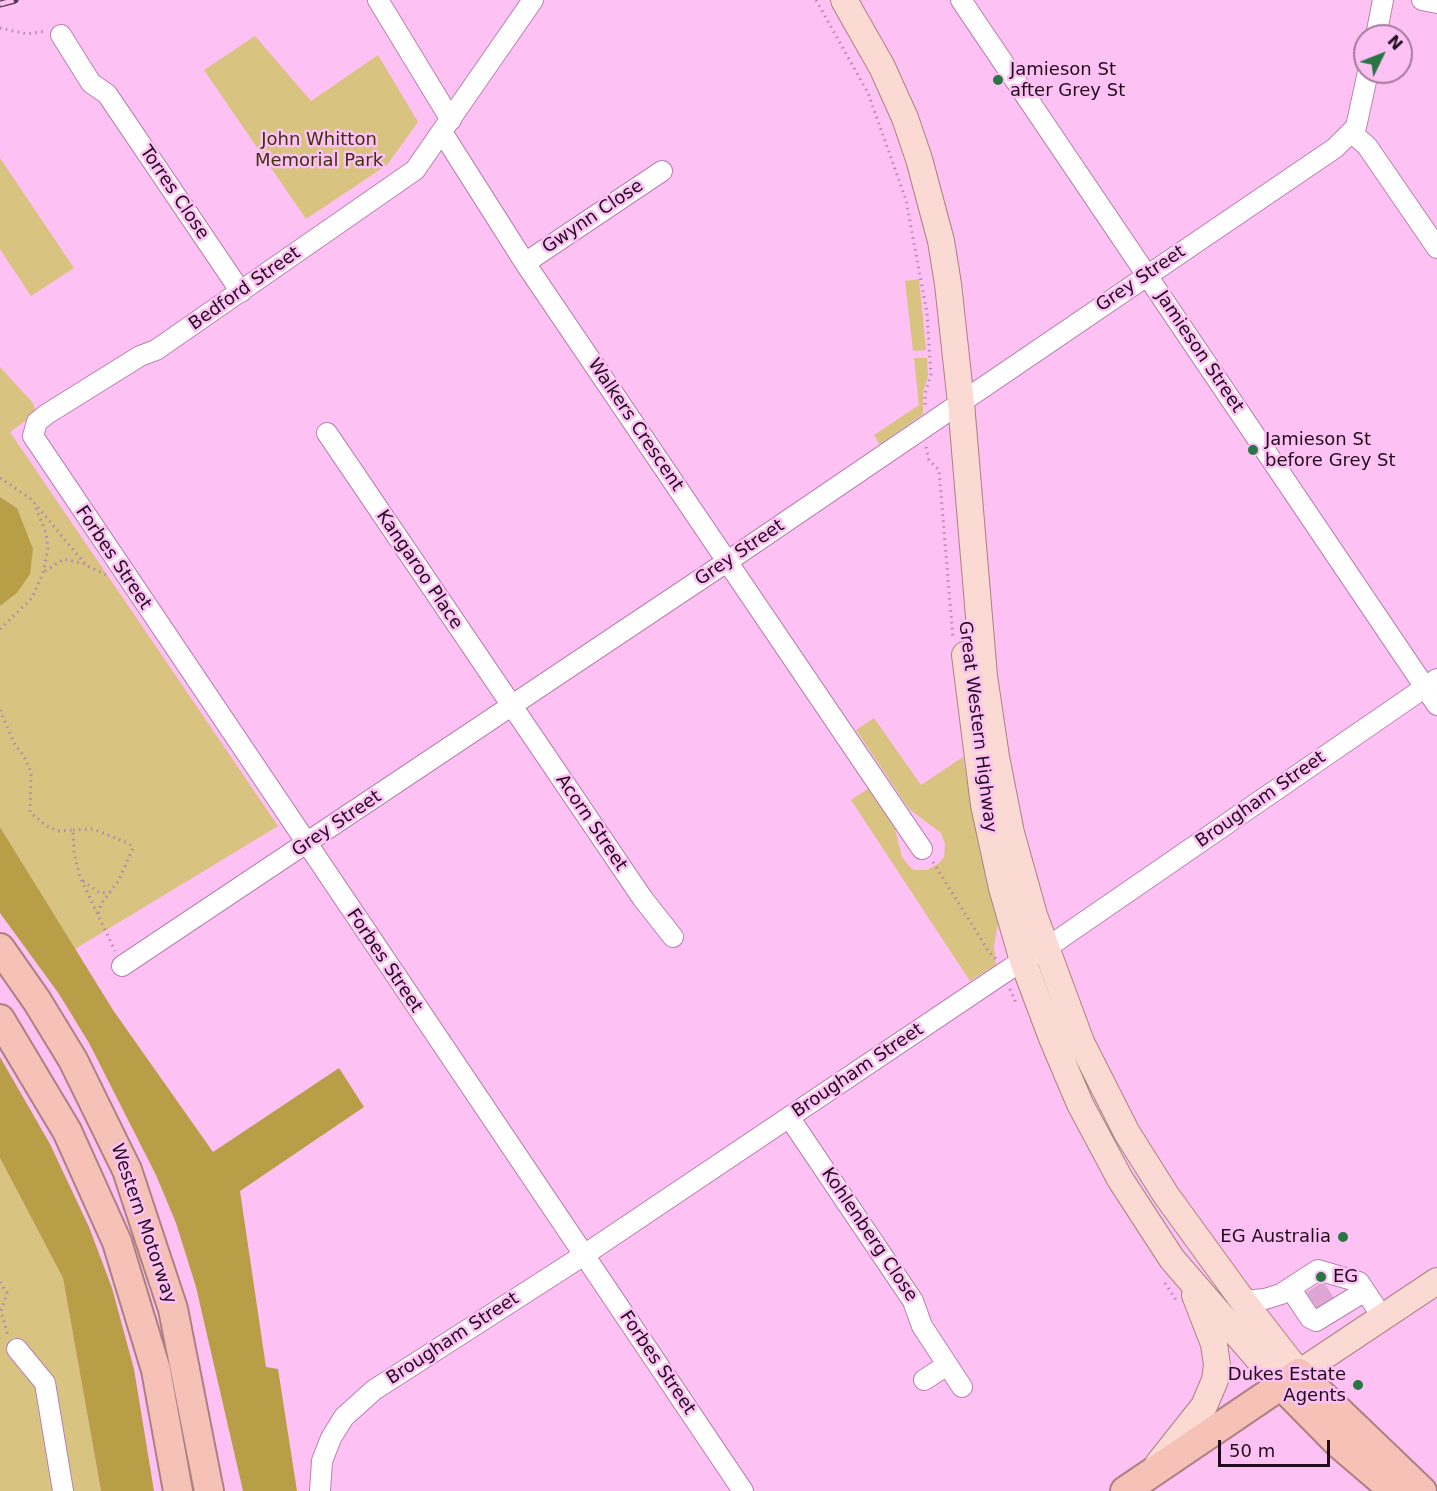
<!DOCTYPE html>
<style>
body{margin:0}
#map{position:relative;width:1437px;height:1491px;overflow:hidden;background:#fec1f4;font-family:"DejaVu Sans",sans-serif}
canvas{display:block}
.north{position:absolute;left:1353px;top:24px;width:60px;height:60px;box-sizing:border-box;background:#fec1f4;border:2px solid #a6799e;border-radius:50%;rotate:47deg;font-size:16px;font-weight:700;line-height:24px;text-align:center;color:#210c1e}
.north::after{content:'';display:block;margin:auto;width:21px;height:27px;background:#297543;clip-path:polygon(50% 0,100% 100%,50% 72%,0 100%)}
.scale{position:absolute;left:1218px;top:1440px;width:112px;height:27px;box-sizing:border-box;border:3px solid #210c1e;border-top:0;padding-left:8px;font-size:18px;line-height:21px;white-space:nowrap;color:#210c1e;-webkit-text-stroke:4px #fec1f4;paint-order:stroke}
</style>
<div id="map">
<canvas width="1437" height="1491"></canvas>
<div class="north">N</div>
<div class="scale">50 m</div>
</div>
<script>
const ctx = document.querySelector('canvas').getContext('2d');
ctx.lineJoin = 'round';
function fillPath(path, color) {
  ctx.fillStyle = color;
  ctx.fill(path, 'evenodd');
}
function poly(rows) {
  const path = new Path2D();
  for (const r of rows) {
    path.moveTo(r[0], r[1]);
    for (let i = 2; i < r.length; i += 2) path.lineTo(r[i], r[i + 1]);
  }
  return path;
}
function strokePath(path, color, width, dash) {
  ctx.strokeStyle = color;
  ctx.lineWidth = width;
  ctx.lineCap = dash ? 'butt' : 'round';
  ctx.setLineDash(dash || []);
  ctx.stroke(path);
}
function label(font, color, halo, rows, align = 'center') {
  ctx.font = font + ' "DejaVu Sans",sans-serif';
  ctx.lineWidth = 5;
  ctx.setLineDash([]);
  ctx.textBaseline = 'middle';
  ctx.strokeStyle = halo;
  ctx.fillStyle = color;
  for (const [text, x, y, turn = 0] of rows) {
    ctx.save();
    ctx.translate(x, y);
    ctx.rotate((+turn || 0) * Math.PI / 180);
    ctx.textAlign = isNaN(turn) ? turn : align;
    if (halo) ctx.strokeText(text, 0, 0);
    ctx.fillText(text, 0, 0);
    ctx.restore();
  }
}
const green = poly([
 [255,36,311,101,378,55,418,122,387,165,306,219,204,70],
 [0,158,74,268,31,296,0,249],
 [919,279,926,350,913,351,905,281],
 [914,358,927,358,928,375,923,393,923,414,880,445,874,435,919,405],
 [0,367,33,403,36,413,10,432,278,826,75,949,0,827,0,606,17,593,17,508,0,497],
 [874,718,921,785,963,757,974,822,998,923,994,946,996,965,970,981,851,800,869,788,894,825,902,857,909,866,914,870,927,870,939,863,944,857,945,844,941,833,909,809,856,730],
 [0,1158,63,1278,101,1491,0,1491]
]);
const forest = poly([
 [0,497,17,508,33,549,30,574,17,593,0,606],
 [0,827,113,1010,213,1152,339,1068,364,1107,240,1191,266,1367,278,1369,297,1491,243,1491,196,1287,176,1223,156,1175,89,1043,59,994,0,913],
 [0,1057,50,1144,89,1227,112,1288,134,1369,154,1491,101,1491,63,1278,0,1158]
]);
const minorTunnel = poly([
 [1312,1301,1333,1287]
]);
const path = poly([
 [816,0,868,93,906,200,927,313,931,374,925,394,925,407],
 [0,28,27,34,46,31],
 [926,447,929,460,939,470,953,639],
 [0,478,31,499,86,565,106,575],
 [45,571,64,559,85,564],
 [0,629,32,598,43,573,48,548,46,533,35,506],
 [0,710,15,745,24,756,31,772,30,812,45,825,57,831,73,830,74,853,80,877,115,951],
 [73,830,93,829,130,844,133,848,119,880,101,904,98,914],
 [933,862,989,952,996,959],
 [83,881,100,893,111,892],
 [1010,989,1016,1003],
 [0,1282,7,1293,1,1311,8,1336],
 [1165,1283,1176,1300]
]);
const minor = poly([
 [378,0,451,120],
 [533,0,415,170,156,350,140,356,47,414,37,422,33,436,743,1491],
 [961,0,1437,705],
 [1422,0,1437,3],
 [61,35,91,83,107,94,241,292],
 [1376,36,1383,0],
 [442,132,525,263,922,849],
 [1352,133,1367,146,1437,248],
 [525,263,662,171],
 [327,433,643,899,673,937],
 [122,966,728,561,1335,148,1356,127,1368,72],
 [789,1117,913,1301,922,1326,962,1387],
 [1290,1288,1310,1318,1316,1321,1365,1291],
 [1243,1301,1265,1299,1281,1294,1318,1270,1359,1282,1383,1318],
 [17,1349,45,1383,63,1491],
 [924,1380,947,1365],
 [320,1491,322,1461,331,1438,344,1417,374,1390,584,1255,1011,968,1045,949,1437,679]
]);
const major = poly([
 [844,0,882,67,905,118,919,159,941,241,948,284,961,403,984,676,996,757,1011,833,1034,915,1081,1042,1127,1133,1166,1195,1243,1301,1299,1373,1437,1281],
 [965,655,984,805,1002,888,1023,961,1052,1038,1080,1104,1120,1179,1172,1259,1280,1384],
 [1158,1464,1204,1406,1215,1380,1217,1365,1214,1344,1195,1295]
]);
const highway = poly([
 [0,948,37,1001,73,1060,127,1170,173,1309,209,1491],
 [0,1019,67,1131,117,1242,156,1370,178,1491],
 [1280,1384,1338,1443,1394,1491],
 [1125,1491,1299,1373,1422,1491]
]);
const rail = poly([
 [0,4,15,0]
]);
const markers = [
 [998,80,6,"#297543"],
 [1253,450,6,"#297543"],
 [1343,1237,6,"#297543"],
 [1321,1277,6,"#297543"],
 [1358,1385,6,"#297543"]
];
const poiNames = [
 ["Jamieson St",1010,70],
 ["after Grey St",1010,91],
 ["Jamieson St",1265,440],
 ["before Grey St",1265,461],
 ["EG Australia",1331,1237,"right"],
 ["EG",1333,1277],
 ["Dukes Estate",1346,1375,"right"],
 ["Agents",1346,1396,"right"]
];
const parkNames = [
 ["John Whitton",319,140],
 ["Memorial Park",319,161]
];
const streetNames = [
 ["Torres Close",174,193,56],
 ["Gwynn Close",593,217,-34],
 ["Grey Street",1141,279,-34],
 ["Bedford Street",245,289,-35],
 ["Jamieson Street",1199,352,56],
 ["Walkers Crescent",635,425,56],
 ["Grey Street",740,553,-34],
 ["Forbes Street",113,558,56],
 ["Kangaroo Place",419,570,56],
 ["Great Western Highway",977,727,83],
 ["Brougham Street",1261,800,-35],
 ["Acorn Street",591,823,56],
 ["Grey Street",337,824,-34],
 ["Forbes Street",384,961,56],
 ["Brougham Street",858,1071,-34],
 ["Western Motorway",143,1224,71],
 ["Kohlenberg Close",869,1235,56],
 ["Brougham Street",453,1339,-33],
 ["Forbes Street",657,1363,56]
];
fillPath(green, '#d8c381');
fillPath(forest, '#b99e48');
strokePath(minorTunnel, '#dda6d4', 20, [20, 10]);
strokePath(minor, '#b980b1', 22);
strokePath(major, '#ab8281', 28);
strokePath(highway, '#ab8281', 32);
strokePath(path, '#b686af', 3, [1.5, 4.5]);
strokePath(minor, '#fff', 20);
strokePath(major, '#fadad3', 26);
strokePath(highway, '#f6c1b6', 28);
strokePath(rail, '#5a3b56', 7);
strokePath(rail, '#fec1f4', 4.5, [14]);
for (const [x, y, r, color] of markers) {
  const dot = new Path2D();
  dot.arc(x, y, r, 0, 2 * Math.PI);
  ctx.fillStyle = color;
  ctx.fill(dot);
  strokePath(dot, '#fec1f4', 2);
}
label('18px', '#210c1e', '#fec1f4', poiNames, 'left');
label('18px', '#3f330d', '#fec1f4', parkNames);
label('18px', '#210c1e', '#fec1f4', streetNames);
</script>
